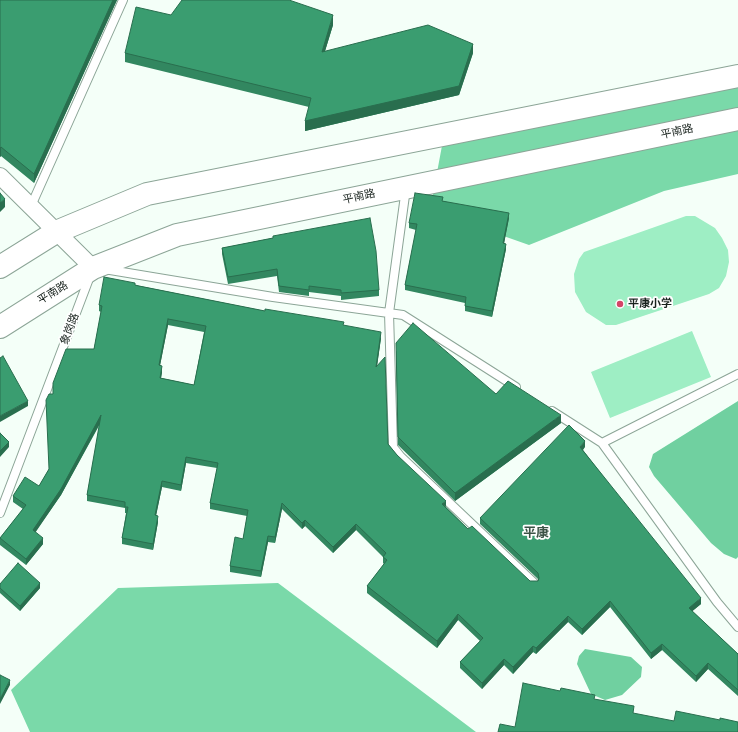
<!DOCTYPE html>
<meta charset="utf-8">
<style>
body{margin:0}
canvas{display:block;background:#f4fff8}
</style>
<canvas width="738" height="732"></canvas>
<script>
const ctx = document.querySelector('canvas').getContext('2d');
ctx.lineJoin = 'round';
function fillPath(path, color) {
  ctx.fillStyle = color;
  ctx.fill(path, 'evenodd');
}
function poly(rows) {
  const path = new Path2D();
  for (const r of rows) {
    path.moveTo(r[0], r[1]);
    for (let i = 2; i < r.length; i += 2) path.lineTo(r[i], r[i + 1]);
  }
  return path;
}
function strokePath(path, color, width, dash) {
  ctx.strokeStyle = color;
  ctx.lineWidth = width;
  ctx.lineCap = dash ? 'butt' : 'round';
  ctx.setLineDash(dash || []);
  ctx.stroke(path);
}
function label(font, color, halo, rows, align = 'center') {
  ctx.font = font + ' Arial,"Noto Sans SC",sans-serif';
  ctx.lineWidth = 3.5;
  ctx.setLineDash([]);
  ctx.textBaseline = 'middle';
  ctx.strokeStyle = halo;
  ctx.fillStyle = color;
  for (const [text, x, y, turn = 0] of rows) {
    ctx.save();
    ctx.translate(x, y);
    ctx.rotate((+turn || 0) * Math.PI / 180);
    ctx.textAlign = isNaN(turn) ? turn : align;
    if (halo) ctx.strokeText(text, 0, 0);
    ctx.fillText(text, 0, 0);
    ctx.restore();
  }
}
const green = poly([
 [686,216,695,216,715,228,722,238,728,250,729,262,726,276,719,288,709,294,616,325,606,325,586,312,575,292,574,274,579,259,584,252],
 [692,331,711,377,610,418,591,372]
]);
const forest = poly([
 [738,76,738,174,664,191,529,245,430,210,444,135],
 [278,583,476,732,30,732,11,690,118,588]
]);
const water = poly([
 [738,401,738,557,736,559,724,554,711,543,654,476,649,467,653,454],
 [585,649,631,657,642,667,641,677,622,695,605,700,591,694,577,664,579,656]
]);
const service = poly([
 [406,188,389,313,393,447,401,457,534,583],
 [31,206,123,0],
 [104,269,273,297,403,315,516,387],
 [552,411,602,443,738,374],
 [602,443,717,602,738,627],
 [0,513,90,276]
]);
const minor = poly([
 [0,176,93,268]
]);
const secondary = poly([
 [0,267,56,232,147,194,738,76],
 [0,327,93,268,177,235,738,119]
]);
const wall = poly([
 [0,0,117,0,34,183,1,156,0,157],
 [171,15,333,25,325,51,473,53,459,95,305,131,309,107,125,62,125,53],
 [443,201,509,218,504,243,506,249,492,317,465,311,465,303,405,290,405,285,416,230,409,228,409,223],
 [273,236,379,290,379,296,341,300,341,296,309,292,309,296,279,292,277,276,228,284,222,254,222,248,273,238],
 [135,285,265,311,344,326,381,338,377,366,388,444,397,455,446,507,468,529,530,581,538,581,538,579,480,524,480,518,585,447,583,450,701,604,692,611,738,654,738,696,708,669,696,682,662,650,651,659,610,607,582,635,568,622,536,654,533,652,513,674,504,665,482,689,460,668,460,662,480,641,458,620,437,648,367,593,367,586,384,564,383,563,383,557,356,530,333,553,305,526,302,529,282,509,275,543,268,542,261,577,230,572,230,566,243,539,247,516,210,509,210,503,217,468,186,463,181,491,162,487,156,515,158,522,153,550,122,544,122,538,126,513,125,513,125,508,87,501,87,495,100,424,61,495,35,532,43,544,26,565,0,545,0,538,23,509,13,502,13,496,39,486,49,469,53,394,94,349,101,312,99,311,99,305],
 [168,325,204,332,194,385,161,378,162,372,160,365],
 [396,351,496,394,561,423,455,501,398,445],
 [0,584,40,588,20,611,0,593]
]);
const shadedWall = poly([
 [113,0,117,0,34,183,34,174],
 [333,15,333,25,322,61,322,52],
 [473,44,473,53,459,95,305,131,305,121],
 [1,147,1,156,0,157,0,148],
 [5,199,5,207,0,212,0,203],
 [509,213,509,218,503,249,503,243],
 [506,244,506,249,492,317,492,311],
 [168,319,168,325,159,371,159,365],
 [381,332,381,338,376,373,376,367],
 [162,366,162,372,160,384,160,378],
 [28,401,28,406,0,422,0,416],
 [101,415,101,421,61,495,33,536,33,530],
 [561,415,561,423,455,501,455,493],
 [585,441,585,447,580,453,580,447],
 [9,442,9,447,0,457,0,451],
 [186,457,186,463,181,491,181,485],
 [162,481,162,487,155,521,155,515],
 [446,501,446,507,442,504],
 [282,503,282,509,275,543,275,537],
 [158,516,158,522,153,550,153,544],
 [305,520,305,526,302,529,302,523],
 [356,524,356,530,333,553,333,547],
 [268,536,268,542,261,577,261,571],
 [43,538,43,544,26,565,26,559],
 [40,583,40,588,20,611,20,606],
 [701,598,701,604,689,614,689,608],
 [610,601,610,607,582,635,582,629],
 [458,614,458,620,437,648,437,641],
 [568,616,568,622,536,654,536,648],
 [662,644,662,650,651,659,651,653],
 [533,646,533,652,513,674,513,667],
 [504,659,504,665,482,689,482,683],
 [708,663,708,669,696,682,696,676],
 [10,680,10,685,0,704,0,699]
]);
const building = poly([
 [0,0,113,0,34,174,1,147,0,148,0,0],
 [182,0,289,0,333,15,322,52,428,25,473,44,459,86,305,121,311,98,125,53,136,7,171,15,182,0],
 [0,193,5,199,0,203,0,193],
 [415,193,443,197,442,201,509,213,503,243,506,244,492,311,465,306,466,297,405,285,417,224,409,223,415,193],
 [370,218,376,251,379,290,341,293,341,290,309,286,309,290,279,286,277,269,228,277,222,248,273,238,273,236,370,218],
 [104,277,135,283,135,285,139,286,265,311,265,309,344,322,343,325,381,332,376,367,385,357,388,444,397,455,446,501,442,504,468,529,472,526,530,581,538,581,539,578,538,573,480,518,569,425,585,441,580,447,701,598,689,608,738,654,738,690,708,663,696,676,662,644,651,653,610,601,582,629,568,616,536,648,533,646,513,667,504,659,482,683,460,662,483,638,458,614,437,641,367,586,387,560,383,557,386,553,356,524,333,547,305,520,302,523,282,503,275,537,268,536,261,571,230,566,235,537,243,539,248,510,210,503,218,463,186,457,181,485,162,481,155,515,158,516,153,544,122,538,128,507,125,507,125,502,87,495,101,415,61,489,33,530,43,538,26,559,0,538,26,505,13,496,25,477,39,486,49,469,46,400,49,394,53,394,53,383,66,349,94,349,102,306,99,305,104,277],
 [168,319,206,326,194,385,160,378,162,366,159,365,168,319],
 [413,323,496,394,508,381,561,415,455,493,398,437,396,343,413,323],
 [3,356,28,401,0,416,0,358,3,356],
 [0,433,9,442,0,451,0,433],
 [18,563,40,583,20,606,0,588,0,584,18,563],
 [0,675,10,680,0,699,0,675],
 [523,683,560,691,561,688,595,695,594,699,634,706,633,713,674,721,676,711,720,720,720,718,738,722,738,732,498,732,500,724,515,727,523,683]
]);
const markers = [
 [620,304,4,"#d44567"]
];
const streetNames = [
 ["平南路",677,132,-12],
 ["平南路",359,197,-12],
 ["平南路",53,293,-32],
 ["象岗路",70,329,-69]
];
const poiNames = [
 ["平康小学",628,304]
];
const quarterNames = [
 ["平康",536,533]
];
fillPath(green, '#9eeec4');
fillPath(forest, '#7ad9a9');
fillPath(water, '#70d0a0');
strokePath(service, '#8ca597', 10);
strokePath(minor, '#8ca597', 18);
strokePath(secondary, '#8ca597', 24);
strokePath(service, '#fff', 8);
strokePath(minor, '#fff', 16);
strokePath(secondary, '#fff', 22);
fillPath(wall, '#328760');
fillPath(shadedWall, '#296e4e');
fillPath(building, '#3a9d70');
strokePath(building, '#296e4e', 1);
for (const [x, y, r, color] of markers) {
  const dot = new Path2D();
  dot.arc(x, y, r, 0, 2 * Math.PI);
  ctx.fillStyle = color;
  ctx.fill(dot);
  strokePath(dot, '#fff', 1.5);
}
label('11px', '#18221d', '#fff', streetNames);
label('bold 11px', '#18221d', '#fff', poiNames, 'left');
label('bold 13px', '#3c5346', '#fff', quarterNames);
</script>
